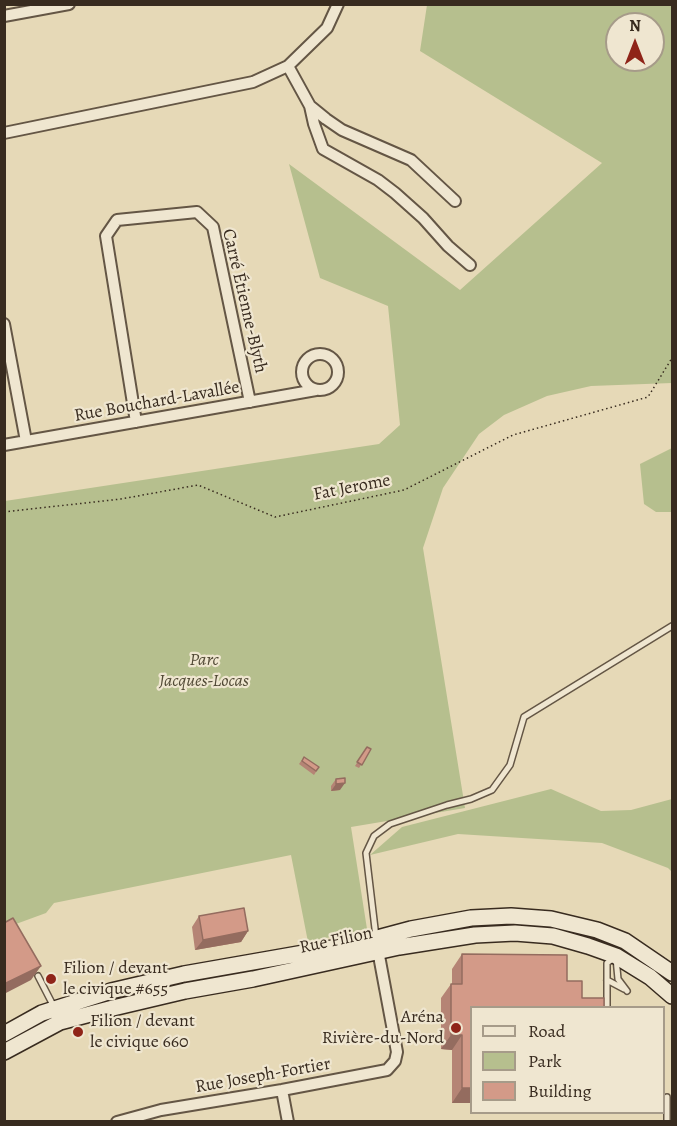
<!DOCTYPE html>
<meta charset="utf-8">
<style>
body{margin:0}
#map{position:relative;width:677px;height:1126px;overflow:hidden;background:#e6d9b7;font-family:Alegreya,serif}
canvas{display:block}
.frame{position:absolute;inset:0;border:6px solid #382b1f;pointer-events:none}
.legend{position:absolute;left:470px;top:1006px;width:195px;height:108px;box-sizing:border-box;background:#efe6d0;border:2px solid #a69b89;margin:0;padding:8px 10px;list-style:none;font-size:18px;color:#382b1f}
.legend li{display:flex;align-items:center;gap:12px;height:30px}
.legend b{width:30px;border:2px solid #a69b89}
.north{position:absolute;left:605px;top:12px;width:60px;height:60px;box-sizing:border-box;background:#efe6d0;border:2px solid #a69b89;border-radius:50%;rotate:0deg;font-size:16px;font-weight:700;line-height:24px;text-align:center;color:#382b1f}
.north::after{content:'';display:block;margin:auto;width:21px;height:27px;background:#8f2418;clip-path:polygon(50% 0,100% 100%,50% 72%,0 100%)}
</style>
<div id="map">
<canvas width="677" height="1126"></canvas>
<div class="frame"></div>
<ul class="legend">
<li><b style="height:8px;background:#efe6d0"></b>Road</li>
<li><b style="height:16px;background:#b6bf8e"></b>Park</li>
<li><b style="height:16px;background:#d39a88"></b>Building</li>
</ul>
<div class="north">N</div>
</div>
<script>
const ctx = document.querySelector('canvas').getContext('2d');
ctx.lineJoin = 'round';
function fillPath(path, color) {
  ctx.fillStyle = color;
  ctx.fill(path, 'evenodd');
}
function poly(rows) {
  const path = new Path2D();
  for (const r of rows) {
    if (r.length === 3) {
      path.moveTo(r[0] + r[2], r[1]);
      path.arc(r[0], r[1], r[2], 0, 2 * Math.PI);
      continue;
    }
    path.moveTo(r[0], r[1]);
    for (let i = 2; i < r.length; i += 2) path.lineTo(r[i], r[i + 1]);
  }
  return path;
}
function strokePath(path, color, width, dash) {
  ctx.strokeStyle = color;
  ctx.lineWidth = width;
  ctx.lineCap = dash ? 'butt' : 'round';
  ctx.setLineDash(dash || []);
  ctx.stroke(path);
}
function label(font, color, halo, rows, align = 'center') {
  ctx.font = font + ' Alegreya,serif';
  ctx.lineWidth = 4.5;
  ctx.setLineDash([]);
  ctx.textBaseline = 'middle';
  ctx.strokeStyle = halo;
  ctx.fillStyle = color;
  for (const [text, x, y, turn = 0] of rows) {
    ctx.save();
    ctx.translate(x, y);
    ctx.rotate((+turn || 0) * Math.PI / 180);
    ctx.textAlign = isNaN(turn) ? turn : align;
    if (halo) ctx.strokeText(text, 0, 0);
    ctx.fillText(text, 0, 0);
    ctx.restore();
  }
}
const green = poly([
 [427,5,672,5,672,383,591,386,547,396,504,415,479,434,443,488,423,548,465,808,351,827,367,929,308,942,291,855,54,903,46,913,5,928,5,501,379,444,400,425,388,306,320,278,289,164,460,290,602,163,420,51],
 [617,24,653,24,653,60,617,60],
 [672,448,672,512,656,512,644,504,640,464],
 [551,789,601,811,631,810,672,799,672,872,668,868,602,843,458,834,370,855,402,827]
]);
const path = poly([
 [4,512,121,499,198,485,275,517,404,490,513,435,648,397,672,358]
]);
const lane = poly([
 [376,937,366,853,374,836,390,824,447,805,471,799,492,790,510,765,524,717,672,626],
 [616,958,618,979,627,991],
 [38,976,54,1007],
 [607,980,624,989],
 [607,1008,607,963,614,958],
 [667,1097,667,1122]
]);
const street = poly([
 [4,16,69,4],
 [288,66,310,106,326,119,342,130,411,160,455,201],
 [310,106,314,124,323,149,378,180,395,193,423,218,448,246,470,265],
 [4,133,253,82,288,66,327,28,338,4],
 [4,324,26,441],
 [320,372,18],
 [136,422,106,236,117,220,197,212,213,227,250,402],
 [4,445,316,390],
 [282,1090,288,1122],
 [117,1122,161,1110,282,1090,387,1070,395,1061,397,1052,377,945]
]);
const secondary = poly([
 [4,1034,42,1013,111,991,184,974,355,944,411,929,471,918,511,916,551,919,597,930,625,941,672,973],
 [4,1052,60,1022,113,1008,185,991,253,979,399,947,475,935,515,933,553,936,588,946,616,956,650,977,672,996]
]);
const wall = poly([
 [367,747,371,749,359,768,355,766],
 [304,757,319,767,314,775,299,764],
 [336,779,340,790,331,791,331,786],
 [199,916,248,931,241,942,195,950,192,927],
 [462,954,471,1008,471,1103,452,1103,452,1050,441,1049,441,998,451,984,452,984,452,969]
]);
const shadedWall = poly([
 [345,783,340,790,331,791,336,784],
 [248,931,241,942,195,950,203,940],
 [41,966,31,980,4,994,4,984],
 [451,1035,462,1035,452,1050,441,1049],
 [462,1088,471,1088,471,1103,452,1103]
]);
const building = poly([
 [367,747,371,749,362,765,357,762,367,747],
 [304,757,319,767,316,771,302,761,304,757],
 [345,778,345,783,336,784,336,779,345,778],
 [244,908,248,931,203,940,199,916,244,908],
 [13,918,41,966,4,984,4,923,13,918],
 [462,954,567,955,567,981,582,981,582,998,604,998,604,1008,471,1008,471,1088,462,1088,462,1035,451,1035,451,984,462,984,462,954]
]);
const markers = [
 [51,979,6,"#8f2418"],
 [456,1028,6,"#8f2418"],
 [78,1032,6,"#8f2418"]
];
const streetNames = [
 ["Carré Étienne-Blyth",244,301,77],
 ["Rue Bouchard-Lavallée",157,402,-10],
 ["Fat Jerome",352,488,-11],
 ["Rue Filion",336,941,-12],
 ["Rue Joseph-Fortier",263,1076,-10]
];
const parkNames = [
 ["Parc",204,661],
 ["Jacques-Locas",204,682]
];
const poiNames = [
 ["Filion / devant",63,969],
 ["le civique #655",63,990],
 ["Aréna",444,1018,"right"],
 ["Rivière-du-Nord",444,1039,"right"],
 ["Filion / devant",90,1022],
 ["le civique 660",90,1043]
];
fillPath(green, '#b6bf8e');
strokePath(lane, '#645645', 8);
strokePath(street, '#645645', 14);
strokePath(secondary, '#382b1f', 18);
strokePath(path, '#382b1f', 1.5, [1.5, 3]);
strokePath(lane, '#efe6d0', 5);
strokePath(street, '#efe6d0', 10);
strokePath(secondary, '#efe6d0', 15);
fillPath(wall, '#b58475');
fillPath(shadedWall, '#946c5f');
fillPath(building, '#d39a88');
strokePath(building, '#946c5f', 1.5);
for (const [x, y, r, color] of markers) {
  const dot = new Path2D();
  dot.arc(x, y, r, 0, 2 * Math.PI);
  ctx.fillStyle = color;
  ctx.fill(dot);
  strokePath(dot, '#efe6d0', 2);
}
label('18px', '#382b1f', '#efe6d0', streetNames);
label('italic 18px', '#514935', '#efe6d0', parkNames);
label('18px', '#382b1f', '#efe6d0', poiNames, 'left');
</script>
